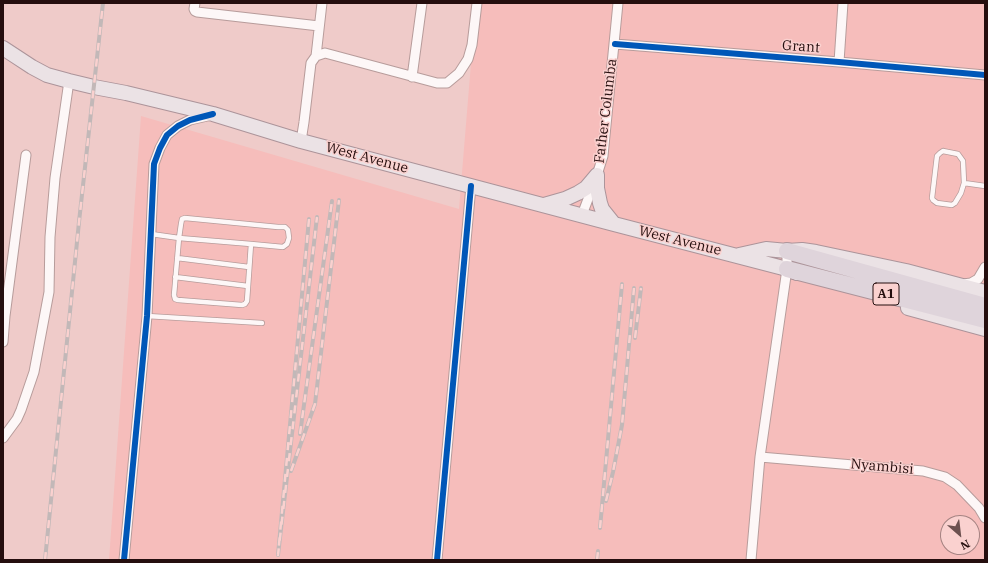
<!DOCTYPE html>
<style>
body{margin:0}
#map{position:relative;width:988px;height:563px;overflow:hidden;background:#efcbc9;font-family:"IBM Plex Serif",serif}
canvas{display:block}
.frame{position:absolute;inset:0;border:4px solid #250e0e;pointer-events:none}
.north{position:absolute;left:940px;top:515px;width:40px;height:40px;box-sizing:border-box;background:#fad1cf;border:1px solid #a58382;border-radius:50%;rotate:152deg;font-size:11px;font-weight:700;line-height:16px;text-align:center;color:#250e0e}
.north::after{content:'';display:block;margin:auto;width:14px;height:18px;background:#6c504f;clip-path:polygon(50% 0,100% 100%,50% 72%,0 100%)}
</style>
<div id="map">
<canvas width="988" height="563"></canvas>
<div class="frame"></div>
<div class="north">N</div>
</div>
<script>
const ctx = document.querySelector('canvas').getContext('2d');
ctx.lineJoin = 'round';
function fillPath(path, color) {
  ctx.fillStyle = color;
  ctx.fill(path, 'evenodd');
}
function poly(rows) {
  const path = new Path2D();
  for (const r of rows) {
    path.moveTo(r[0], r[1]);
    for (let i = 2; i < r.length; i += 2) path.lineTo(r[i], r[i + 1]);
  }
  return path;
}
function strokePath(path, color, width, dash) {
  ctx.strokeStyle = color;
  ctx.lineWidth = width;
  ctx.lineCap = dash ? 'butt' : 'round';
  ctx.setLineDash(dash || []);
  ctx.stroke(path);
}
function label(font, color, halo, rows, align = 'center') {
  ctx.font = font + ' "IBM Plex Serif",serif';
  ctx.lineWidth = 3;
  ctx.setLineDash([]);
  ctx.textBaseline = 'middle';
  ctx.strokeStyle = halo;
  ctx.fillStyle = color;
  for (const [text, x, y, turn = 0] of rows) {
    ctx.save();
    ctx.translate(x, y);
    ctx.rotate((+turn || 0) * Math.PI / 180);
    ctx.textAlign = isNaN(turn) ? turn : align;
    if (halo) ctx.strokeText(text, 0, 0);
    ctx.fillText(text, 0, 0);
    ctx.restore();
  }
}
const built = poly([
 [476,3,985,3,985,560,109,560,141,116,459,209],
 [948,523,972,523,972,547,948,547]
]);
const lane = poly([
 [943,151,958,154,963,161,964,183,961,193,955,203,952,205,937,203,933,200,932,198,937,156,940,153,943,151],
 [964,183,985,186],
 [151,234,179,238,251,244,283,247,287,244,289,238,288,230,285,227,278,227,185,218,182,219,181,224,179,238,174,295,175,299,178,300,242,305,245,304,247,301,251,244],
 [177,258,249,267],
 [175,277,248,286],
 [147,316,262,323]
]);
const street = poly([
 [195,3,194,9,195,11,197,12,319,26],
 [615,44,839,62,985,75],
 [316,56,325,53,437,83,447,83,459,73,468,59,472,45,477,3],
 [839,62,843,3],
 [412,77,422,3],
 [301,141,304,122,311,63,316,56,322,3],
 [582,215,597,175,603,156,618,3],
 [963,284,971,283,978,279,985,267],
 [3,342,5,316,26,155],
 [3,438,17,419,21,410,34,372,49,292,50,237,55,178,69,81],
 [760,457,923,471,945,477,957,485,979,508,985,518],
 [124,560,147,316,154,164,160,148,167,135,178,126,190,120,212,115],
 [437,560,471,186],
 [751,560,760,457,787,269,787,251]
]);
const primary = poly([
 [3,48,32,67,47,75,69,81,94,87,126,93,213,114,301,141,614,224,787,269,797,273],
 [597,175,597,188,600,203,602,209,614,224],
 [544,205,565,199,578,193,586,188,597,175],
 [739,255,766,249,787,251,802,250,816,252,906,271,985,292],
 [908,308,985,329]
]);
const highway = poly([
 [787,251,985,306],
 [787,269,985,320]
]);
const rail = poly([
 [309,219,278,555,317,217],
 [635,338,641,288],
 [300,434,332,201],
 [291,471,315,404,339,200],
 [606,501,613,472,622,425,634,288],
 [600,528,622,284],
 [45,560,79,222,103,3],
 [597,560,598,551]
]);
const cycleway = poly([
 [615,44,839,62,985,75],
 [124,560,147,316,154,164,160,148,167,135,178,126,190,120,213,114],
 [437,560,471,186]
]);
const shields = [
 [886,294,26]
];
const shieldNames = [
 ["A1",886,294]
];
const streetNames = [
 ["Grant",801,47,4],
 ["Father Columba",606,111,-83],
 ["West Avenue",367,158,15],
 ["West Avenue",680,241,14],
 ["Nyambisi",882,467,5]
];
fillPath(built, '#f6bdbb');
strokePath(lane, '#b79c9b', 6);
strokePath(street, '#b79c9b', 11);
strokePath(primary, '#ac949a', 16);
strokePath(highway, '#ac949a', 18);
strokePath(lane, '#fdf7f7', 4.5);
strokePath(street, '#fdf7f7', 9);
strokePath(primary, '#ebe2e5', 14);
strokePath(highway, '#dfd4db', 16);
strokePath(rail, '#c2b8b8', 4);
strokePath(rail, '#fad1cf', 2.5, [8]);
strokePath(cycleway, '#0057b8', 6);
for (const [x, y, w] of shields) {
  const box = new Path2D();
  box.roundRect(x - w / 2, y - 11, w, 22, 3);
  ctx.fillStyle = '#fad1cf';
  ctx.fill(box);
  strokePath(box, '#250e0e', 1);
}
label('bold 13px', '#250e0e', null, shieldNames);
label('14px', '#250e0e', '#fad1cf', streetNames);
</script>
